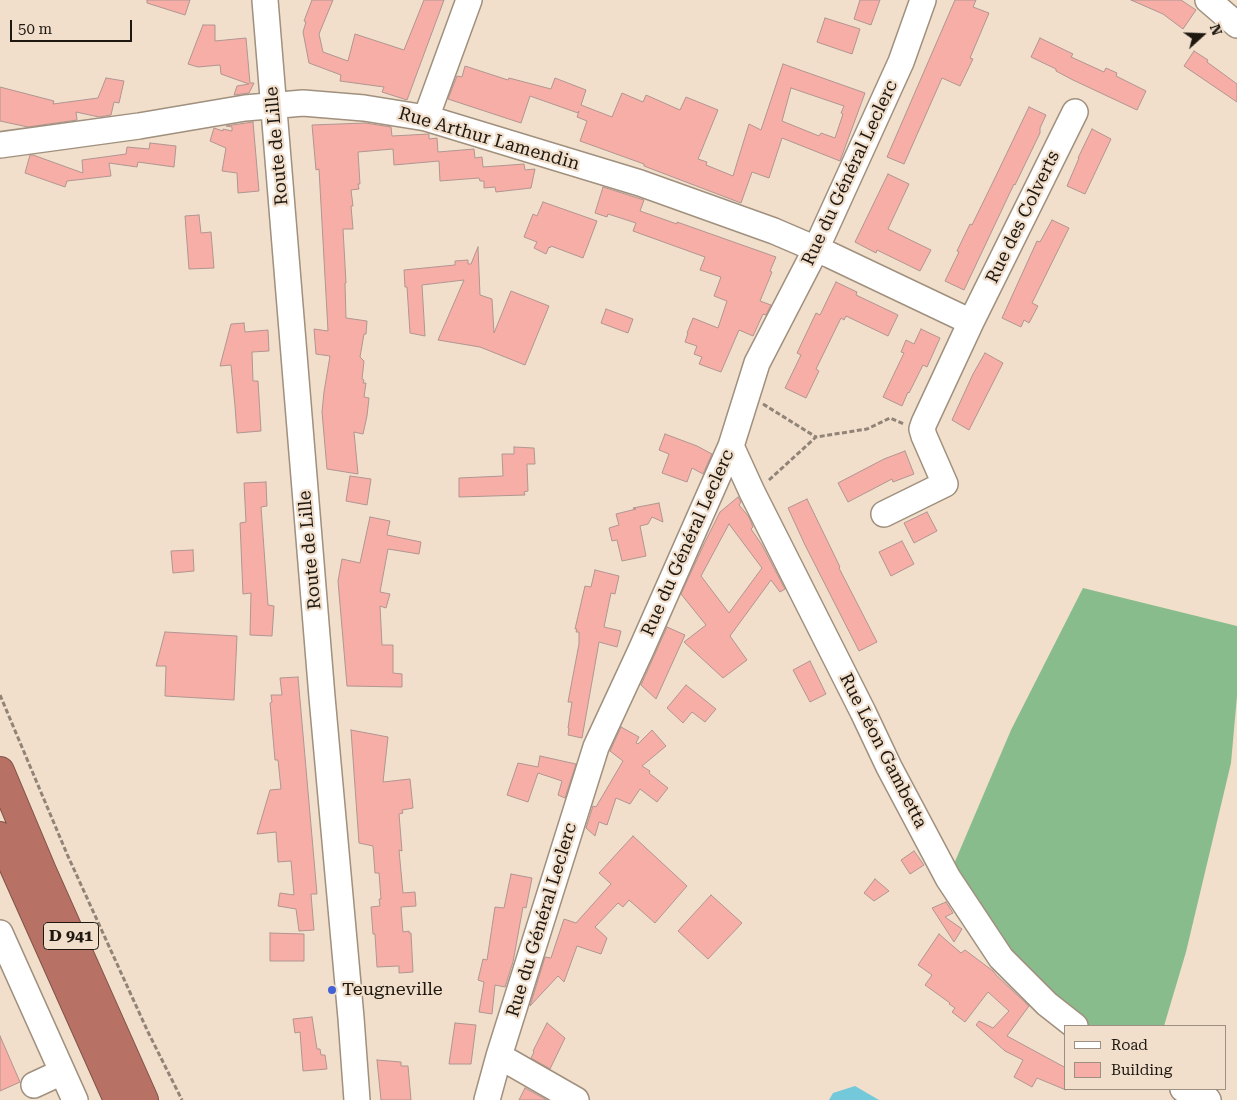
<!DOCTYPE html>
<meta charset="utf-8">
<style>
body{margin:0}
#map{position:relative;width:1237px;height:1100px;overflow:hidden;background:#f1dfcc;font-family:"Roboto Serif",serif}
canvas{display:block}
.legend{position:absolute;left:1064px;top:1025px;width:162px;height:65px;box-sizing:border-box;background:#f1dfcc;border:1px solid #9d8f81;margin:0;padding:6px 9px;list-style:none;font-size:15px;color:#1e1811}
.legend li{display:flex;align-items:center;gap:10px;height:25px}
.legend b{width:25px;border:1px solid #9d8f81}
.north{position:absolute;left:1177px;top:10px;width:50px;height:50px;-webkit-text-stroke:4px #f1dfcc;paint-order:stroke;rotate:70deg;font-size:14px;font-weight:700;line-height:20px;text-align:center;color:#1e1811}
.north::after{content:'';display:block;margin:auto;width:18px;height:22px;background:#1e1811;clip-path:polygon(50% 0,100% 100%,50% 72%,0 100%)}
.scale{position:absolute;left:10px;top:20px;width:122px;height:22px;box-sizing:border-box;border:2px solid #1e1811;border-top:0;padding-left:6px;font-size:15px;line-height:18px;white-space:nowrap;color:#1e1811;-webkit-text-stroke:4px #f1dfcc;paint-order:stroke}
</style>
<div id="map">
<canvas width="1237" height="1100"></canvas>
<ul class="legend">
<li><b style="height:6px;background:#fff"></b>Road</li>
<li><b style="height:14px;background:#f7aea6"></b>Building</li>
</ul>
<div class="north">N</div>
<div class="scale">50 m</div>
</div>
<script>
const ctx = document.querySelector('canvas').getContext('2d');
ctx.lineJoin = 'round';
function fillPath(path, color) {
  ctx.fillStyle = color;
  ctx.fill(path, 'evenodd');
}
function poly(rows) {
  const path = new Path2D();
  for (const r of rows) {
    path.moveTo(r[0], r[1]);
    for (let i = 2; i < r.length; i += 2) path.lineTo(r[i], r[i + 1]);
  }
  return path;
}
function strokePath(path, color, width, dash) {
  ctx.strokeStyle = color;
  ctx.lineWidth = width;
  ctx.lineCap = dash ? 'butt' : 'round';
  ctx.setLineDash(dash || []);
  ctx.stroke(path);
}
function label(font, color, halo, rows, align = 'center') {
  ctx.font = font + ' "Roboto Serif",serif';
  ctx.lineWidth = 4.5;
  ctx.setLineDash([]);
  ctx.textBaseline = 'middle';
  ctx.strokeStyle = halo;
  ctx.fillStyle = color;
  for (const [text, x, y, turn = 0] of rows) {
    ctx.save();
    ctx.translate(x, y);
    ctx.rotate((+turn || 0) * Math.PI / 180);
    ctx.textAlign = isNaN(turn) ? turn : align;
    if (halo) ctx.strokeText(text, 0, 0);
    ctx.fillText(text, 0, 0);
    ctx.restore();
  }
}
const forest = poly([
 [1083,588,1237,626,1237,696,1231,763,1186,952,1164,1026,1075,1026,948,878,1011,730]
]);
const water = poly([
 [855,1086,879,1100,829,1100,833,1093]
]);
const building = poly([
 [147,0,190,0,185,15,147,3,147,0],
 [312,0,333,0,319,34,323,52,348,61,355,34,404,50,424,0,444,0,407,100,382,92,384,87,340,81,341,75,309,63,303,32,306,22,304,21,312,0],
 [860,0,880,0,871,25,854,19,860,0],
 [955,0,976,0,973,7,989,13,970,58,973,59,960,86,942,78,904,164,887,157,955,0],
 [1131,0,1181,0,1196,10,1183,29,1163,14,1131,0],
 [825,18,860,29,852,54,817,42,825,18],
 [203,25,215,25,215,41,246,38,250,83,254,83,249,93,234,95,237,86,249,84,221,74,220,65,198,67,188,64,203,25],
 [1040,38,1073,54,1071,57,1104,72,1106,68,1117,73,1116,76,1146,91,1137,110,1073,80,1056,71,1056,69,1031,57,1040,38],
 [1194,51,1208,60,1207,62,1237,84,1237,102,1184,66,1194,51],
 [783,64,865,93,840,161,782,138,769,178,752,172,741,203,644,166,644,164,580,141,587,121,577,117,579,111,578,113,530,96,521,123,448,99,457,76,462,77,465,66,508,80,509,78,551,89,555,78,586,90,581,105,612,117,622,93,643,102,646,95,680,110,686,97,718,110,698,159,707,162,706,165,733,176,749,124,761,130,783,64],
 [791,88,844,106,841,113,843,114,835,138,821,133,819,136,782,121,791,88],
 [106,78,124,81,119,103,114,102,111,115,99,117,76,112,77,120,28,127,0,121,0,87,54,101,53,104,98,98,106,78],
 [1029,107,1046,115,1040,128,1040,133,1015,185,1014,184,964,290,945,281,959,252,957,251,970,224,972,225,993,182,1029,107],
 [253,122,259,191,238,193,237,173,222,171,226,148,210,141,214,128,223,131,223,129,232,131,232,127,226,126,253,122],
 [365,123,391,127,392,136,429,134,429,139,437,138,438,152,474,149,475,158,482,157,483,167,524,164,525,170,535,169,531,188,496,192,495,187,484,188,484,181,480,181,479,178,440,181,439,161,394,165,393,149,358,152,360,184,358,184,359,189,351,190,353,206,351,206,353,229,343,229,346,283,345,283,346,318,367,321,366,334,364,334,360,357,364,361,362,379,364,380,363,383,366,383,364,397,369,398,367,416,363,434,354,432,358,474,327,469,322,412,324,392,330,356,316,354,314,329,328,331,319,169,316,170,312,125,365,123],
 [1092,129,1111,139,1085,194,1067,186,1079,158,1078,158,1092,129],
 [150,143,176,146,174,167,138,162,137,167,109,163,111,176,67,181,65,187,25,173,30,155,33,155,83,173,82,160,126,154,127,147,149,149,150,143],
 [888,174,909,184,888,229,931,250,920,271,877,250,876,253,855,242,888,174],
 [603,187,644,200,640,211,677,224,677,222,776,257,770,271,772,272,760,301,771,305,766,315,763,314,753,336,739,330,721,372,699,364,702,357,694,354,697,346,685,342,688,333,687,333,693,318,718,328,727,301,714,296,721,277,700,270,705,257,633,231,636,223,608,214,607,217,595,213,603,187],
 [543,202,597,221,583,258,551,246,550,248,549,247,546,254,534,248,537,242,524,237,533,214,537,216,543,202],
 [199,215,201,233,211,232,214,268,189,269,185,216,199,215],
 [1052,220,1069,228,1032,303,1038,306,1029,323,1024,320,1021,327,1002,318,1037,241,1040,242,1052,220],
 [478,247,480,295,492,299,494,333,511,291,549,306,525,365,480,347,438,340,464,280,422,285,425,336,410,333,407,287,405,287,404,270,455,265,455,261,468,260,468,264,471,264,478,247],
 [836,282,857,292,856,295,898,315,888,336,846,316,844,320,841,318,816,369,819,371,806,398,785,388,801,355,797,353,816,313,820,315,836,282],
 [606,309,633,319,628,333,601,323,606,309],
 [244,323,245,332,268,330,269,351,252,352,253,381,258,381,261,431,237,433,235,406,231,365,220,366,231,324,244,323],
 [921,329,940,338,927,367,923,365,909,393,908,392,902,406,883,397,904,353,901,352,906,340,914,344,921,329],
 [985,353,1003,363,969,430,952,420,973,374,985,353],
 [665,434,697,446,712,454,703,474,692,468,687,482,662,473,669,454,659,450,665,434],
 [514,447,534,448,535,464,527,464,528,491,524,492,525,495,459,497,459,478,503,476,502,454,514,454,514,447],
 [905,451,914,474,893,482,892,479,848,502,838,483,884,459,905,451],
 [350,476,371,479,367,505,346,501,350,476],
 [266,482,267,506,261,507,268,605,274,606,272,636,250,635,251,593,243,594,240,523,246,522,244,483,266,482],
 [738,497,741,502,739,505,749,517,753,527,751,529,762,545,785,589,780,592,771,580,730,636,747,660,723,678,684,642,706,625,681,594,704,544,720,512,738,497],
 [729,524,762,568,729,613,701,576,729,524],
 [807,499,840,567,839,568,877,642,859,651,805,545,788,508,807,499],
 [659,503,663,522,652,517,648,524,640,526,646,556,622,561,617,540,612,541,609,528,619,525,616,514,636,509,633,508,659,503],
 [927,512,937,531,914,543,904,523,927,512],
 [370,517,390,521,387,535,421,542,419,554,388,549,380,592,390,594,386,608,380,606,382,645,393,645,393,673,402,674,402,687,347,686,338,581,342,559,360,563,370,517],
 [902,541,914,564,891,576,879,552,902,541],
 [193,550,194,571,173,573,171,551,193,550],
 [595,570,619,576,615,594,611,593,604,627,621,631,617,647,599,642,582,738,568,735,569,728,568,728,572,702,568,702,579,644,579,632,576,632,577,629,575,629,585,586,591,587,595,570],
 [667,627,685,635,656,699,641,685,667,627],
 [165,632,237,636,234,700,165,696,166,666,156,666,165,632],
 [810,661,826,694,810,702,793,670,810,661],
 [298,677,317,894,311,894,314,930,299,931,296,909,278,906,280,893,294,895,291,861,278,862,276,832,257,834,270,790,281,789,278,760,275,760,270,703,272,702,271,695,282,695,280,678,298,677],
 [686,685,716,709,705,722,692,712,683,723,667,708,686,685],
 [621,727,639,737,636,743,638,744,652,730,666,746,642,766,650,771,649,773,668,788,657,802,640,789,630,804,616,798,607,825,599,822,595,836,586,828,593,806,596,807,623,761,610,751,621,727],
 [351,730,388,737,383,782,410,779,413,808,402,810,403,813,399,814,402,851,399,850,403,893,415,892,416,906,401,907,403,932,409,931,409,933,411,933,413,972,399,973,399,966,377,967,375,934,373,934,371,907,380,906,379,899,381,899,379,873,375,873,373,846,359,843,351,730],
 [540,756,576,764,565,798,558,795,562,781,538,773,528,802,507,795,518,763,538,767,540,756],
 [633,836,687,886,655,923,629,900,623,907,618,903,595,927,607,938,601,954,577,946,564,982,558,976,530,1006,545,957,551,958,564,919,576,923,611,884,599,873,633,836],
 [914,851,924,865,910,874,901,860,914,851],
 [511,874,532,878,526,908,523,907,513,962,505,987,495,985,492,1014,479,1012,484,982,478,980,483,959,487,960,495,907,504,908,511,874],
 [875,879,889,891,874,901,864,893,875,879],
 [711,895,742,923,708,959,678,931,711,895],
 [946,902,953,913,945,917,962,929,954,942,932,908,946,902],
 [270,933,304,934,304,961,270,961,270,933],
 [939,934,961,953,965,950,993,971,996,975,1029,1006,1007,1036,1066,1068,1066,1090,1037,1078,1032,1087,1014,1077,1023,1060,1005,1051,976,1025,979,1021,993,1028,1009,1011,988,992,965,1022,952,1012,955,1008,949,1004,950,1003,925,985,932,975,918,965,939,934],
 [312,1017,317,1049,320,1049,321,1055,325,1055,327,1069,303,1071,300,1032,295,1033,293,1019,312,1017],
 [455,1023,476,1025,471,1064,449,1064,455,1023],
 [547,1023,565,1038,550,1069,531,1058,534,1052,533,1051,547,1023],
 [0,1036,20,1082,0,1091,0,1036],
 [377,1060,401,1062,401,1066,408,1066,411,1100,381,1100,377,1060],
 [525,1088,547,1100,519,1100,525,1088]
]);
const path = poly([
 [763,404,816,437],
 [769,480,816,437,867,429,890,418,904,424],
 [0,695,67,854,148,1032,182,1100]
]);
const minor = poly([
 [265,0,322,697,351,1018,357,1100],
 [1208,0,1237,25],
 [426,118,469,0],
 [0,145,139,126,245,108,303,103,364,108,426,118,640,183,774,231,830,255,971,322],
 [731,446,752,492,863,712,889,767,948,878,1001,958,1047,1004,1075,1026],
 [884,514,945,484,924,436,922,429,924,423,971,322,1075,112],
 [0,933,75,1100],
 [499,1056,576,1100],
 [34,1085,62,1072],
 [1183,1089,1208,1100],
 [487,1100,499,1056,596,747,641,650,731,446,757,363,816,249,901,62,923,0]
]);
const highway = poly([
 [0,771,42,871,144,1100],
 [0,836,118,1100]
]);
const markers = [
 [332,990,5,"#4261d4"]
];
const shields = [
 [71,936,55]
];
const shieldNames = [
 ["D 941",71,936]
];
const streetNames = [
 ["Rue Arthur Lamendin",489,139,16],
 ["Route de Lille",277,146,-95],
 ["Rue du Général Leclerc",850,173,-65],
 ["Rue des Colverts",1023,217,-64],
 ["Rue du Général Leclerc",688,543,-66],
 ["Route de Lille",310,550,-95],
 ["Rue Léon Gambetta",883,751,63],
 ["Rue du Général Leclerc",542,920,-73]
];
const poiNames = [
 ["Teugneville",342,990]
];
fillPath(forest, '#89bc8c');
fillPath(water, '#73c9da');
fillPath(building, '#f7aea6');
strokePath(building, '#b09591', 1);
strokePath(minor, '#a0907e', 28);
strokePath(highway, '#815248', 30);
strokePath(path, '#918477', 3, [5, 2.5]);
strokePath(minor, '#fff', 25);
strokePath(highway, '#b77165', 28);
for (const [x, y, r, color] of markers) {
  const dot = new Path2D();
  dot.arc(x, y, r, 0, 2 * Math.PI);
  ctx.fillStyle = color;
  ctx.fill(dot);
  strokePath(dot, '#f1dfcc', 2);
}
for (const [x, y, w] of shields) {
  const box = new Path2D();
  box.roundRect(x - w / 2, y - 13.5, w, 27, 4);
  ctx.fillStyle = '#f1dfcc';
  ctx.fill(box);
  strokePath(box, '#1e1811', 1);
}
label('bold 16px', '#1e1811', null, shieldNames);
label('18px', '#1e1811', '#f1dfcc', streetNames);
label('18px', '#1e1811', '#f1dfcc', poiNames, 'left');
</script>
